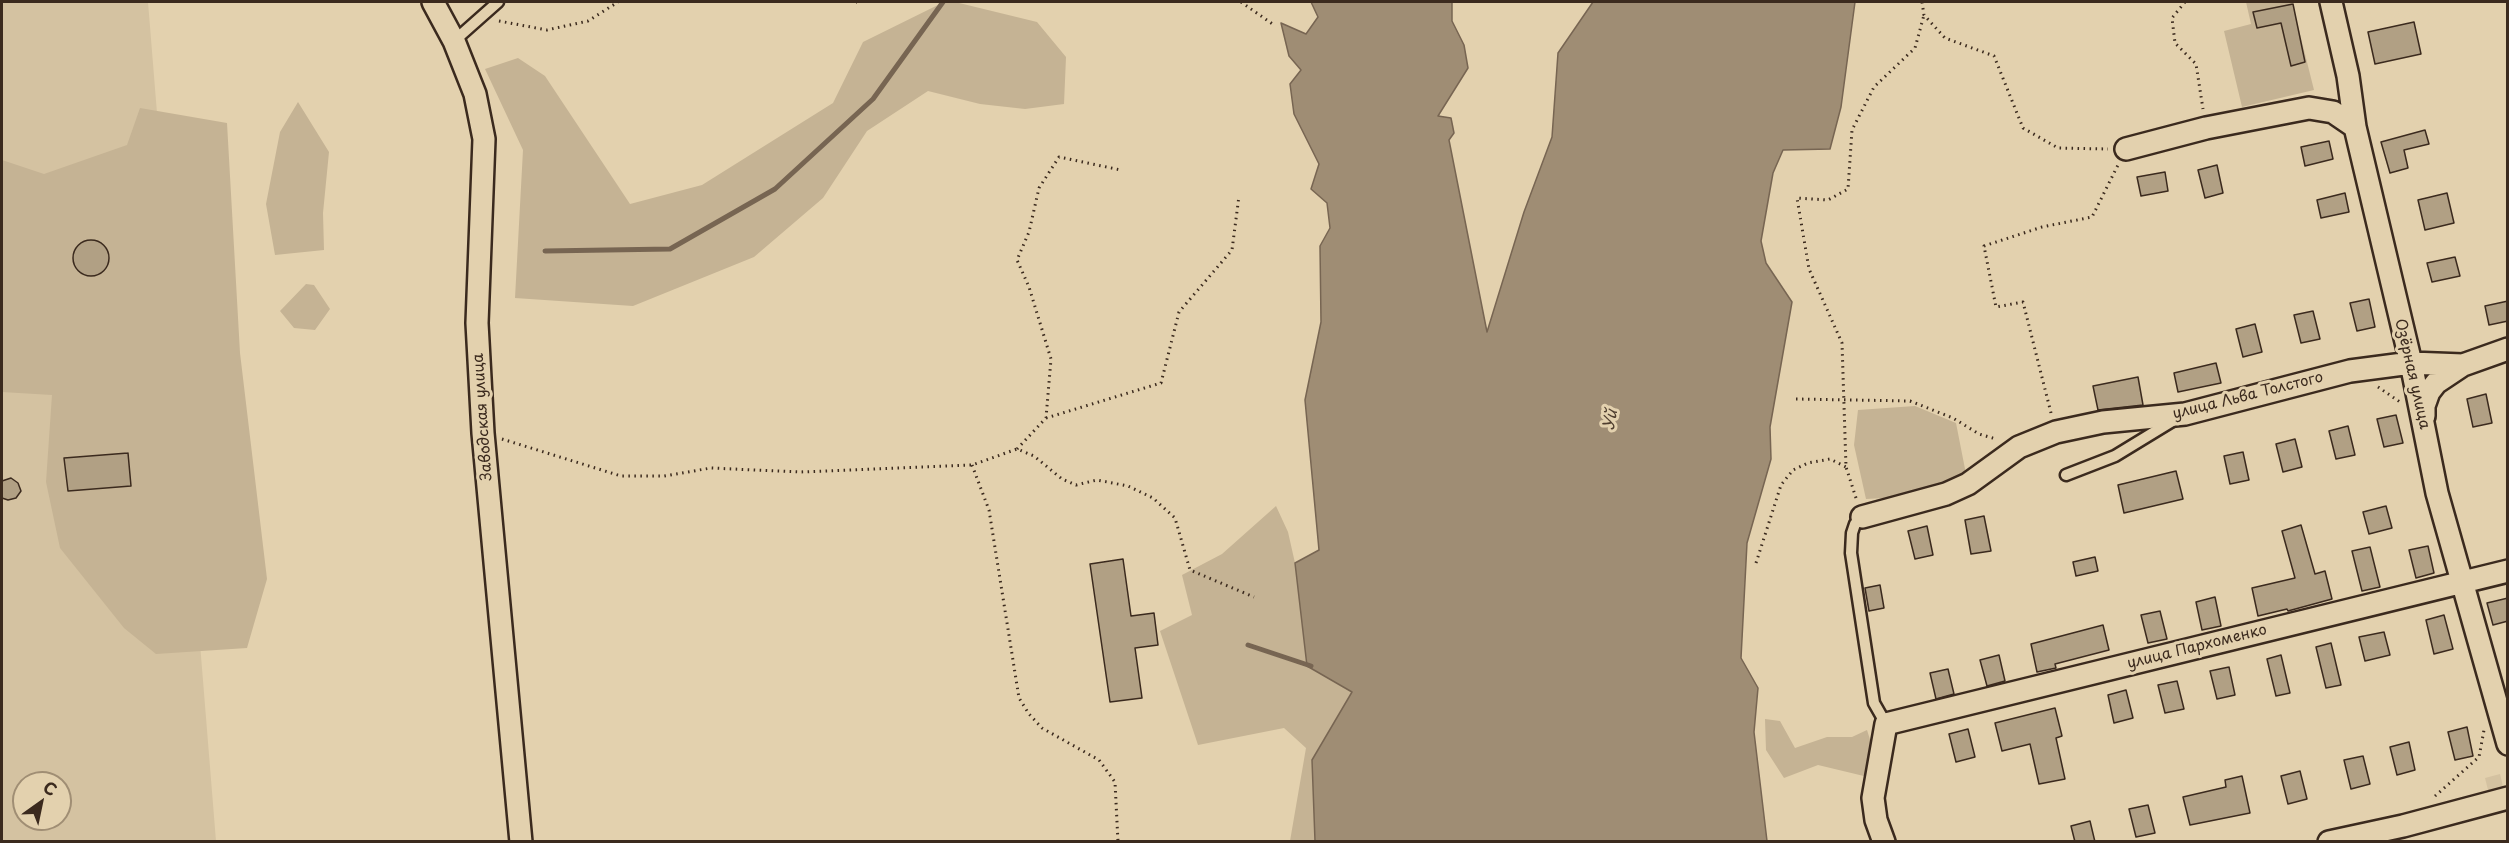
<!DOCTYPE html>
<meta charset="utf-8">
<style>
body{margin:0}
#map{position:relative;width:2509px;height:843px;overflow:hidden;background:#e3d1ae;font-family:"Playpen Sans",sans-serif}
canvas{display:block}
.frame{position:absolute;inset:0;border:3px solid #3b2a1e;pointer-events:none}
.north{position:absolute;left:12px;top:771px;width:60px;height:60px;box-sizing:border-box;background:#e3d1ae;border:2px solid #a08e74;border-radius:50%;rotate:33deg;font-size:16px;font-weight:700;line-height:24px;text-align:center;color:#3b2a1e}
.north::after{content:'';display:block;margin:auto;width:21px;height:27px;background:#3b2a1e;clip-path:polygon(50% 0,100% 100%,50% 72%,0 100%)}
</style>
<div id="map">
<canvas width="2509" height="843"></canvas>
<div class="frame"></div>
<div class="north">С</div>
</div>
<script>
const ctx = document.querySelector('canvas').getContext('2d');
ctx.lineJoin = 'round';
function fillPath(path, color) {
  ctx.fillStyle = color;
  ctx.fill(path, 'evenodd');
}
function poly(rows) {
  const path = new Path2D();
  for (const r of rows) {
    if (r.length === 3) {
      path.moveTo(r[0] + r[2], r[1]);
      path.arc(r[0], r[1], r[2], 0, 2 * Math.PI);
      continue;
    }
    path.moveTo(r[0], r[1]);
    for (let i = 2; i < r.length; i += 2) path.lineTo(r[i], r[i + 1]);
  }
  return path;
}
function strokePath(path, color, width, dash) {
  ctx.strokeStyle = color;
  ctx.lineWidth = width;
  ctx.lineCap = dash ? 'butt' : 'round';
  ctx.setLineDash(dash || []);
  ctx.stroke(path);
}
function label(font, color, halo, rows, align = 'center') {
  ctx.font = font + ' "Playpen Sans",sans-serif';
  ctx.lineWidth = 6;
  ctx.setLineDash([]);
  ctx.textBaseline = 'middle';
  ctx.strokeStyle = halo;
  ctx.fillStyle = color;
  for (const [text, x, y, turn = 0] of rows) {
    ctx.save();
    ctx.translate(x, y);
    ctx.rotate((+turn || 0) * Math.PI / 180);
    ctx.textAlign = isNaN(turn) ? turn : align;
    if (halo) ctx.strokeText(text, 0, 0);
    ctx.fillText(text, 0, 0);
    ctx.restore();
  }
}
const built = poly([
 [2,2,148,2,216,841,2,842],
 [24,783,60,783,60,819,24,819],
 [2500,774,2504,791,2489,794,2485,778]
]);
const green = poly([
 [944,2,955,2,1037,22,1066,57,1064,104,1025,109,980,104,928,91,867,131,823,198,754,257,633,306,515,298,523,150,485,69,518,58,545,76,630,204,702,185,833,103,863,42],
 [2246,2,2292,2,2314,90,2242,107,2224,31,2251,24],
 [298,102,329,152,323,213,324,250,275,255,266,204,280,132],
 [140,108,227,123,240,353,267,579,247,648,156,654,124,628,60,548,46,482,52,395,2,392,2,160,44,174,127,145],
 [306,284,314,285,330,309,315,330,294,328,280,311],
 [1915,406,1956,423,1966,474,1923,496,1866,499,1854,445,1858,410],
 [1276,506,1288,532,1295,563,1307,666,1352,692,1312,760,1315,841,1290,841,1306,748,1284,728,1198,745,1160,631,1192,615,1182,575,1222,554],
 [1765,719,1780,721,1795,748,1827,737,1852,737,1867,730,1873,749,1868,777,1818,765,1784,778,1766,750]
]);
const water = poly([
 [1311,2,1452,2,1452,21,1464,45,1468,68,1438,116,1451,118,1454,133,1449,140,1487,332,1524,212,1552,137,1558,53,1593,2,1855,2,1841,107,1830,149,1783,150,1773,173,1761,241,1766,263,1792,302,1770,427,1771,459,1747,543,1741,658,1758,688,1754,732,1767,841,1315,841,1312,760,1352,692,1307,666,1295,563,1319,550,1305,400,1321,322,1320,246,1330,228,1327,203,1311,189,1319,164,1294,114,1290,84,1301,70,1289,56,1281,23,1306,34,1318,17,1311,2]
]);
const stream = poly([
 [545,251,670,249,775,189,873,99,943,2],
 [1248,645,1311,666]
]);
const building = poly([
 [2293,4,2305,62,2291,66,2281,23,2257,28,2253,12,2293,4],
 [2414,22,2421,54,2375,64,2368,32,2414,22],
 [2425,130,2429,144,2404,150,2408,168,2390,173,2381,142,2425,130],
 [2329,141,2333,159,2305,166,2301,147,2329,141],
 [2217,165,2223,193,2205,198,2198,170,2217,165],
 [2165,172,2168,191,2141,196,2137,177,2165,172],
 [2345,193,2349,212,2321,218,2317,200,2345,193],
 [2447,193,2454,223,2425,230,2418,200,2447,193],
 [91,258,18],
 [2455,257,2460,276,2432,282,2427,263,2455,257],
 [2369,299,2375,327,2357,331,2350,303,2369,299],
 [2508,301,2508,321,2489,325,2485,306,2508,301],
 [2313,311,2320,339,2301,343,2294,315,2313,311],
 [2255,324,2262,352,2243,357,2236,329,2255,324],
 [2216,363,2221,383,2178,392,2174,373,2216,363],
 [2138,377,2143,405,2098,410,2093,386,2138,377],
 [2486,394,2492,423,2473,427,2467,399,2486,394],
 [2396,415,2403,443,2384,447,2377,419,2396,415],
 [2348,426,2355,455,2336,459,2329,431,2348,426],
 [2295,439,2302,467,2283,472,2276,444,2295,439],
 [2243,452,2249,480,2230,484,2224,456,2243,452],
 [128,453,131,486,68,491,64,458,128,453],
 [2176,471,2183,499,2124,513,2118,485,2176,471],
 [11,478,18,483,21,491,16,498,8,500,2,498,2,481,11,478],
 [2386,506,2392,528,2369,534,2363,512,2386,506],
 [1984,516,1991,551,1971,554,1965,520,1984,516],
 [2301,525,2315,574,2325,571,2332,599,2288,611,2287,609,2258,616,2252,588,2295,578,2282,531,2301,525],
 [1927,526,1933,555,1915,559,1908,531,1927,526],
 [2428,546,2434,573,2416,578,2409,550,2428,546],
 [2370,547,2380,587,2362,591,2352,551,2370,547],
 [2095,557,2098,571,2076,576,2073,562,2095,557],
 [1123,559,1131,616,1154,613,1158,645,1135,648,1142,698,1110,702,1090,564,1123,559],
 [1880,585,1884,608,1869,611,1865,588,1880,585],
 [2215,597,2221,626,2202,630,2196,602,2215,597],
 [2508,598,2508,621,2493,625,2487,603,2508,598],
 [2160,611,2167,639,2148,643,2141,615,2160,611],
 [2444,615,2453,649,2434,654,2426,620,2444,615],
 [2103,625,2109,650,2055,664,2056,668,2037,672,2031,644,2103,625],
 [2384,632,2390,655,2365,661,2359,637,2384,632],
 [2331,643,2341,685,2326,688,2316,647,2331,643],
 [1999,655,2005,681,1987,686,1980,660,1999,655],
 [2281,655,2290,693,2276,696,2267,659,2281,655],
 [2229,667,2235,695,2217,699,2210,671,2229,667],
 [1948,669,1954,694,1936,699,1930,673,1948,669],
 [2177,681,2184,709,2165,713,2158,685,2177,681],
 [2126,690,2133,718,2114,723,2108,695,2126,690],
 [2055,708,2062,736,2056,738,2065,779,2039,784,2030,744,2002,751,1995,723,2055,708],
 [2467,727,2473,756,2455,760,2448,732,2467,727],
 [1968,729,1975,757,1956,762,1949,734,1968,729],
 [2409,742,2415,770,2397,775,2390,747,2409,742],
 [2363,756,2370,784,2351,789,2344,760,2363,756],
 [2300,771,2307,799,2288,804,2281,776,2300,771],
 [2242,776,2250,813,2190,825,2183,797,2226,787,2225,780,2242,776],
 [2148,805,2155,833,2136,837,2129,809,2148,805],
 [2090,821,2095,842,2075,842,2071,826,2090,821]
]);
const path = poly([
 [856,2,857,2],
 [1241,2,1274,25],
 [1922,2,1924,15,1945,38,1994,56,2023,128,2058,148,2108,149],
 [2185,2,2172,18,2175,43,2196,64,2203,109],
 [499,21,547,30,588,21,618,2],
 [2378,387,2400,402],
 [1796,399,1910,401,1953,418,1979,434,1996,439],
 [2051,413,2023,302,1996,307,1984,246,2042,227,2092,217,2118,165],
 [1046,418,1161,383,1179,312,1232,250,1239,196],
 [502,439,621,476,664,476,711,468,800,472,972,465,1017,449,1034,456,1062,479,1076,485,1097,480,1128,486,1153,498,1175,518,1190,570,1254,597],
 [1017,449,1046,418,1051,359,1029,287,1017,260,1029,232,1039,188,1059,157,1121,170],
 [972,465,989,510,1019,698,1029,714,1042,728,1099,760,1115,782,1118,842],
 [1856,498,1846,467,1842,343,1809,269,1797,198,1828,200,1848,189,1852,130,1874,87,1915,48,1924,15],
 [1756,563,1781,485,1793,470,1808,463,1830,459,1846,467],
 [2435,796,2479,757,2484,730]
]);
const service = poly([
 [454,41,498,2],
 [2066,475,2115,456,2174,420],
 [1862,517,1855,524,1852,533,1851,553,1874,703,1886,724]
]);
const minor = poly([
 [433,2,454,41,475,94,484,139,477,323,483,433,521,842],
 [2331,2,2348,76,2355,127,2411,363,2437,493,2508,744],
 [2126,149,2206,128,2309,108,2333,112,2355,127],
 [2424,416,2424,406,2429,392,2436,383,2463,365],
 [1862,517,1946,494,1968,484,2019,447,2056,432,2103,422,2185,414,2350,371,2411,363,2463,365,2508,349],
 [1884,842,1876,820,1873,798,1886,724,2508,571],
 [2329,842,2403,826,2508,798]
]);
const streetNames = [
 ["Озёрная улица",2412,374,77],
 ["улица Льва Толстого",2248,396,-14],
 ["Заводская улица",483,417,-94],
 ["улица Пархоменко",2197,647,-14]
];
const waterNames = [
 ["Уй",1611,420,-80]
];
fillPath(built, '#d4c2a1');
fillPath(green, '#c5b394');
fillPath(water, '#9f8d74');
strokePath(water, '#776552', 1.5);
strokePath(stream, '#776552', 5);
fillPath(building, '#b1a084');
strokePath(building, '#3b2a1e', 1.5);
strokePath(service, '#3b2a1e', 15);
strokePath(minor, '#3b2a1e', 26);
strokePath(path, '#3b2a1e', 3, [1.5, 4.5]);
strokePath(service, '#e3d1ae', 10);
strokePath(minor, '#e3d1ae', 21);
label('15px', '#3b2a1e', '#e3d1ae', streetNames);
label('italic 16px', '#4f3e2f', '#e3d1ae', waterNames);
</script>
